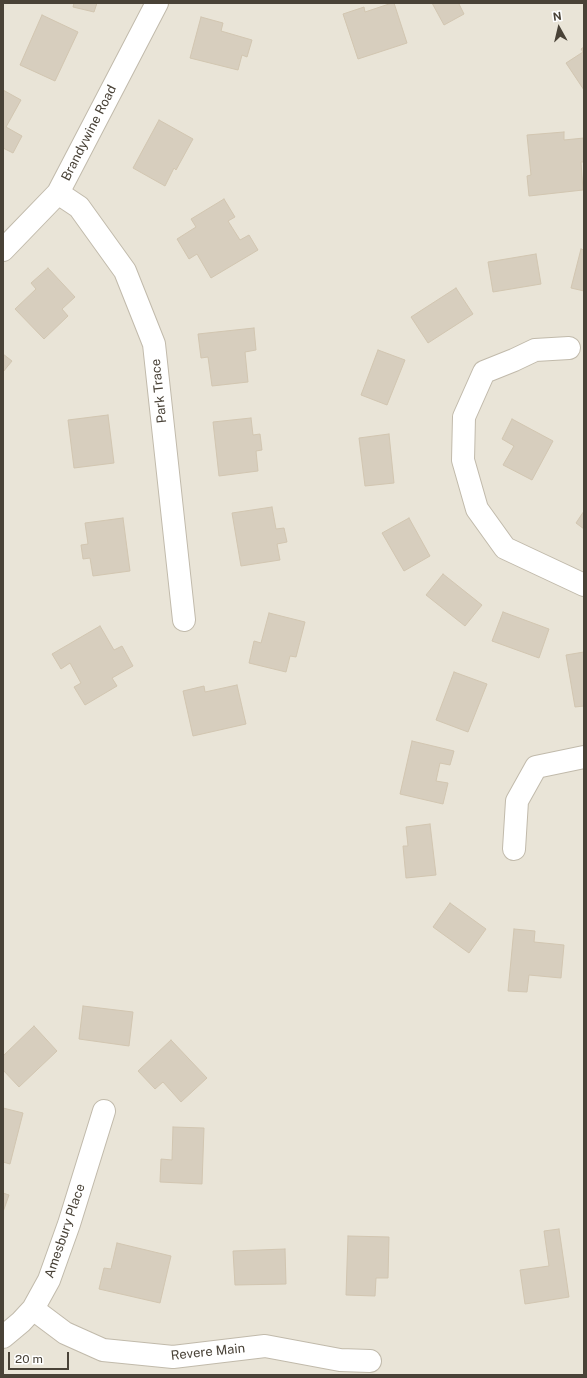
<!DOCTYPE html>
<style>
body{margin:0}
#map{position:relative;width:587px;height:1378px;overflow:hidden;background:#f5f2e9;font-family:"Public Sans",sans-serif}
canvas{display:block}
.frame{position:absolute;inset:0;border:4px solid #494237;pointer-events:none}
.north{position:absolute;left:539px;top:8px;width:40px;height:40px;-webkit-text-stroke:3px #fff;paint-order:stroke;rotate:352deg;font-size:11px;font-weight:700;line-height:16px;text-align:center;color:#494237}
.north::after{content:'';display:block;margin:auto;width:14px;height:18px;background:#494237;clip-path:polygon(50% 0,100% 100%,50% 72%,0 100%)}
.scale{position:absolute;left:8px;top:1352px;width:61px;height:18px;box-sizing:border-box;border:2px solid #494237;border-top:0;padding-left:5px;font-size:12px;line-height:14px;white-space:nowrap;color:#494237;-webkit-text-stroke:3px #fff;paint-order:stroke}
</style>
<div id="map">
<canvas width="587" height="1378"></canvas>
<div class="frame"></div>
<div class="north">N</div>
<div class="scale">20 m</div>
</div>
<script>
const ctx = document.querySelector('canvas').getContext('2d');
ctx.lineJoin = 'round';
function fillPath(path, color) {
  ctx.fillStyle = color;
  ctx.fill(path, 'evenodd');
}
function poly(rows) {
  const path = new Path2D();
  for (const r of rows) {
    path.moveTo(r[0], r[1]);
    for (let i = 2; i < r.length; i += 2) path.lineTo(r[i], r[i + 1]);
  }
  return path;
}
function strokePath(path, color, width, dash) {
  ctx.strokeStyle = color;
  ctx.lineWidth = width;
  ctx.lineCap = dash ? 'butt' : 'round';
  ctx.setLineDash(dash || []);
  ctx.stroke(path);
}
function label(font, color, halo, rows, align = 'center') {
  ctx.font = font + ' "Public Sans",sans-serif';
  ctx.lineWidth = 3.5;
  ctx.setLineDash([]);
  ctx.textBaseline = 'middle';
  ctx.strokeStyle = halo;
  ctx.fillStyle = color;
  for (const [text, x, y, turn = 0] of rows) {
    ctx.save();
    ctx.translate(x, y);
    ctx.rotate((+turn || 0) * Math.PI / 180);
    ctx.textAlign = isNaN(turn) ? turn : align;
    if (halo) ctx.strokeText(text, 0, 0);
    ctx.fillText(text, 0, 0);
    ctx.restore();
  }
}
const residential = poly([
 [3,3,584,3,584,1375,3,1375]
]);
const building = poly([
 [74,3,97,3,94,12,73,7,74,3],
 [392,3,394,3,407,43,358,59,343,14,364,7,365,12,392,3],
 [432,3,461,3,459,4,464,14,444,25,432,3],
 [42,15,78,32,55,81,20,65,42,15],
 [201,17,223,23,221,31,252,40,247,57,242,55,238,70,190,58,201,17],
 [584,47,584,90,566,63,583,52,581,49,584,47],
 [3,90,21,100,6,127,22,136,13,153,3,148,3,90],
 [159,120,193,139,176,170,174,168,165,186,133,168,159,120],
 [564,132,564,140,584,138,584,162,581,162,583,190,529,196,527,176,531,175,527,135,564,132],
 [224,199,235,217,228,221,240,240,249,235,258,250,211,278,197,254,189,259,177,239,196,227,191,219,224,199],
 [581,249,584,250,584,291,571,288,581,249],
 [536,254,541,284,493,292,488,262,536,254],
 [48,268,75,297,62,309,68,316,44,339,15,309,36,289,31,283,48,268],
 [456,288,473,314,428,343,411,317,456,288],
 [254,328,256,350,245,352,248,382,212,386,208,357,201,358,198,334,254,328],
 [378,350,405,360,387,405,361,395,378,350],
 [3,354,12,361,3,372,3,354],
 [108,415,114,463,74,468,68,420,108,415],
 [251,418,253,435,260,434,262,450,256,451,258,471,219,476,213,422,251,418],
 [512,419,553,441,532,480,503,465,514,446,502,439,512,419],
 [389,434,394,483,365,486,359,438,389,434],
 [272,507,276,529,284,528,287,542,277,544,280,560,241,566,232,513,272,507],
 [584,511,584,529,576,523,584,511],
 [123,518,130,571,93,576,90,558,83,559,81,545,88,544,85,523,123,518],
 [409,518,430,556,404,571,382,533,409,518],
 [443,574,482,605,465,626,426,595,443,574],
 [503,612,549,629,539,658,492,641,503,612],
 [269,613,305,622,296,657,290,656,286,672,249,663,254,641,261,643,269,613],
 [100,626,114,650,122,646,133,666,112,678,117,686,85,705,74,687,81,683,70,663,61,669,52,654,100,626],
 [584,652,584,706,575,707,566,655,584,652],
 [454,672,487,684,468,732,436,720,454,672],
 [237,685,246,724,193,736,183,691,204,686,205,692,237,685],
 [412,741,454,751,450,765,440,763,436,781,448,783,443,804,400,794,412,741],
 [430,824,436,875,406,878,403,846,408,846,406,827,430,824],
 [450,903,486,929,469,953,433,927,450,903],
 [514,929,535,931,534,942,564,945,561,978,529,975,527,992,508,991,514,929],
 [83,1006,133,1012,129,1046,79,1039,83,1006],
 [34,1026,57,1051,19,1087,3,1070,3,1056,34,1026],
 [171,1040,207,1078,181,1102,163,1082,155,1089,138,1071,171,1040],
 [3,1108,23,1113,10,1164,3,1162,3,1108],
 [173,1127,204,1128,202,1184,160,1182,161,1159,172,1160,173,1127],
 [3,1193,9,1195,3,1212,3,1193],
 [559,1229,569,1297,525,1304,520,1270,549,1266,544,1231,559,1229],
 [348,1236,389,1237,388,1278,376,1278,375,1296,346,1295,348,1236],
 [117,1243,171,1256,160,1303,99,1289,104,1268,111,1269,117,1243],
 [285,1249,286,1284,235,1285,233,1251,285,1249]
]);
const street = poly([
 [58,193,79,207,125,271,154,344,184,620],
 [3,250,58,193,157,3],
 [569,348,535,350,514,360,484,372,464,417,463,460,477,509,505,548,584,585],
 [514,849,517,801,536,767,584,757],
 [33,1309,65,1333,103,1350,173,1357,265,1346,340,1360,370,1361],
 [3,1337,21,1322,33,1309,49,1280,69,1224,104,1111]
]);
const streetNames = [
 ["Brandywine Road",89,133,-63],
 ["Park Trace",159,391,-96],
 ["Amesbury Place",65,1231,-71],
 ["Revere Main",208,1352,-6]
];
fillPath(residential, '#e9e4d7');
fillPath(building, '#d7cebe');
strokePath(building, '#d2c6b1', 1);
strokePath(street, '#c1baab', 24);
strokePath(street, '#fff', 22);
label('13px', '#494237', '#fff', streetNames);
</script>
